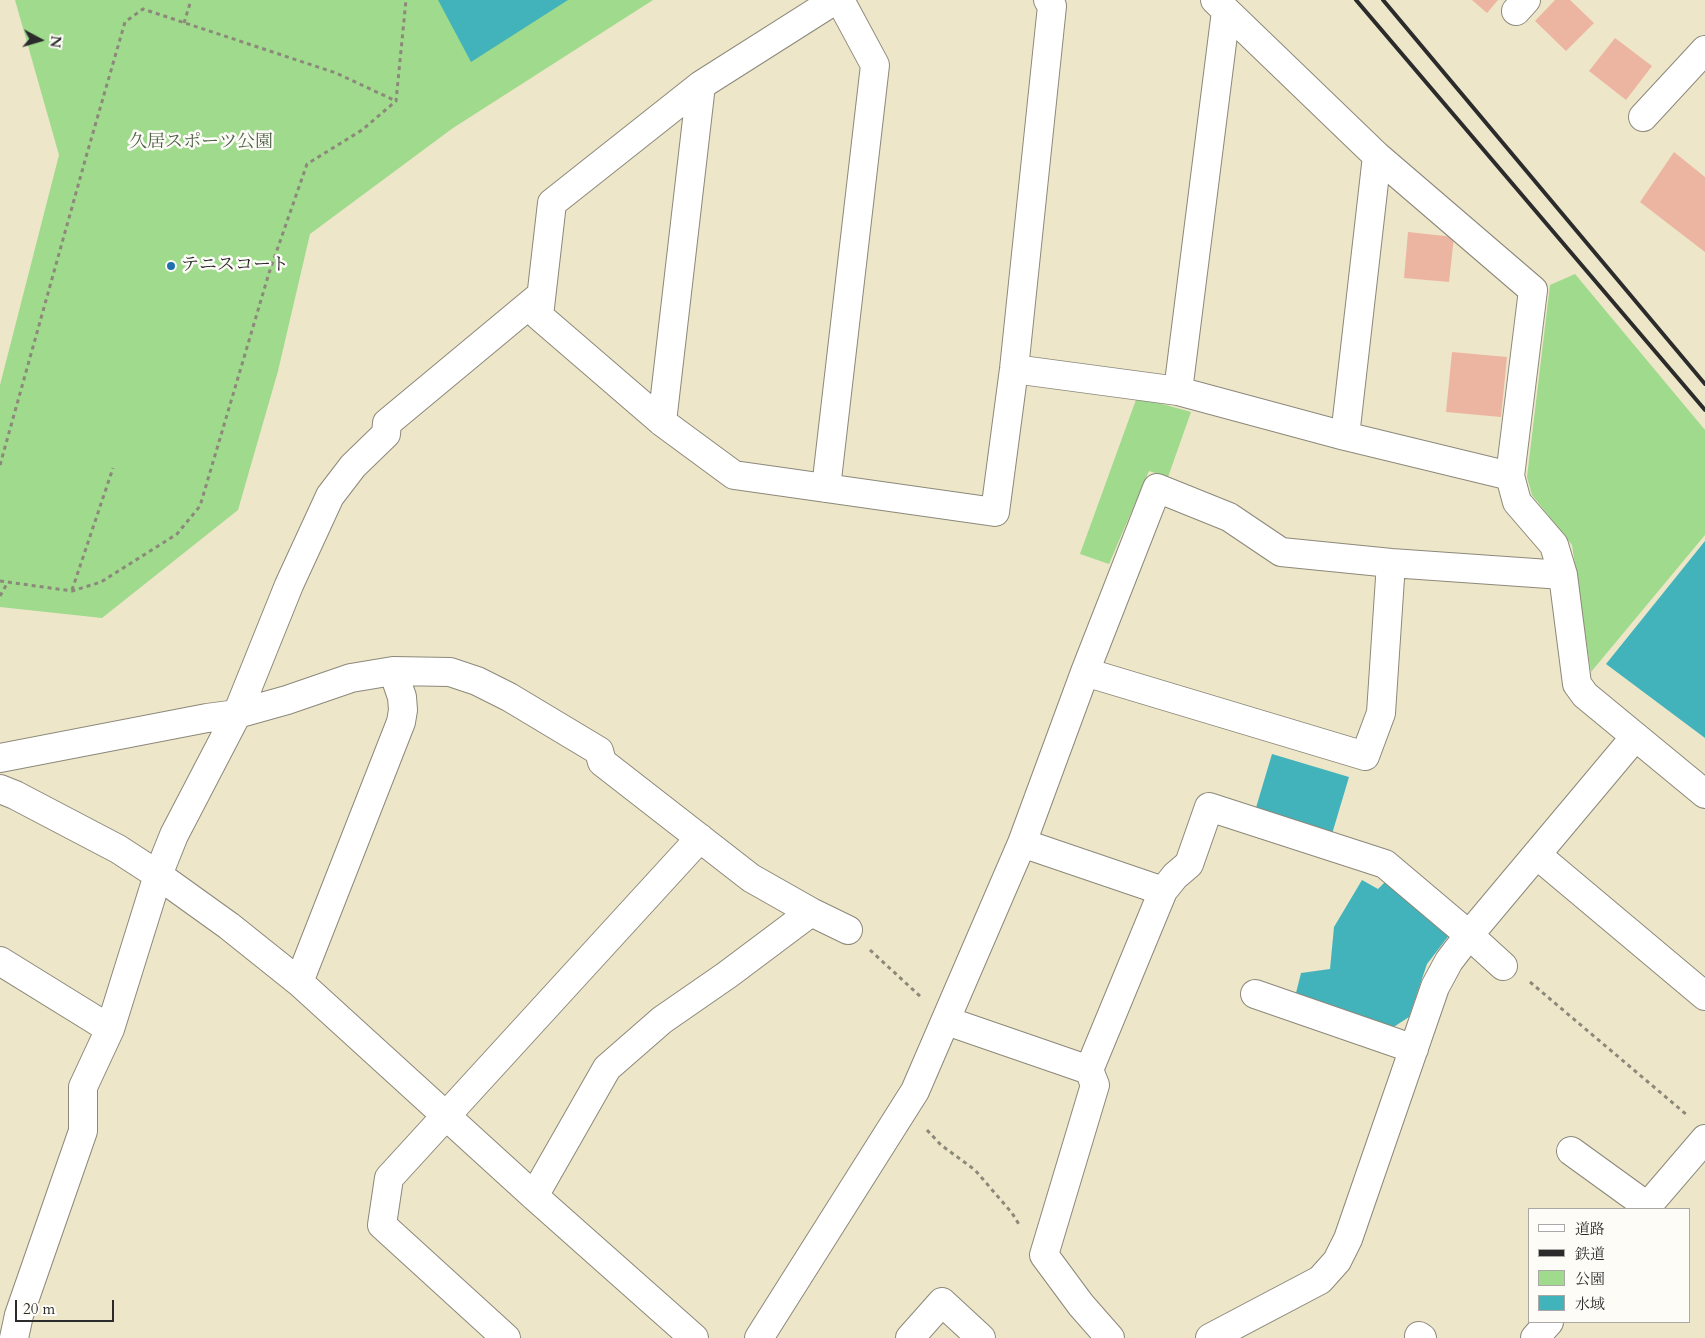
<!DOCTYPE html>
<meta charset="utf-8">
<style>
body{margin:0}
#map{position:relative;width:1705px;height:1338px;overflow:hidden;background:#ede6c9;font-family:Cardo,"Noto Serif JP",serif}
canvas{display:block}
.legend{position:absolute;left:1528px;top:1208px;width:162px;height:115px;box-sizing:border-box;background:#fdfcf7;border:1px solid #a9a8a5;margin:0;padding:6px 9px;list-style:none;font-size:15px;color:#2b2b2b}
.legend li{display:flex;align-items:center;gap:10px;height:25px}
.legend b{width:25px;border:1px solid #a9a8a5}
.north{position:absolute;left:15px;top:15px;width:50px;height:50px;-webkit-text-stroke:4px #fdfcf7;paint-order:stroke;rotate:96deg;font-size:14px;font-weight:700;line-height:20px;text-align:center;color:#2b2b2b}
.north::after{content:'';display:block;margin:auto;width:18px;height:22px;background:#2b2b2b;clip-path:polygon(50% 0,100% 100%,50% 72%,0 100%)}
.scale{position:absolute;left:15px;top:1300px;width:99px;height:22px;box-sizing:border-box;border:2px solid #2b2b2b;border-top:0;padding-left:6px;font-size:15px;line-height:18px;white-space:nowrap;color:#2b2b2b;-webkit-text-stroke:4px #fdfcf7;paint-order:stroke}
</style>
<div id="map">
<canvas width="1705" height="1338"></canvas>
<ul class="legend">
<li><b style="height:6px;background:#fff"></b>道路</li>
<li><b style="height:6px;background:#2b2b2b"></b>鉄道</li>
<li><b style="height:14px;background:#9fda8d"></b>公園</li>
<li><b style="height:14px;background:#43b3bb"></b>水域</li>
</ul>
<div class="north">N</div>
<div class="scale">20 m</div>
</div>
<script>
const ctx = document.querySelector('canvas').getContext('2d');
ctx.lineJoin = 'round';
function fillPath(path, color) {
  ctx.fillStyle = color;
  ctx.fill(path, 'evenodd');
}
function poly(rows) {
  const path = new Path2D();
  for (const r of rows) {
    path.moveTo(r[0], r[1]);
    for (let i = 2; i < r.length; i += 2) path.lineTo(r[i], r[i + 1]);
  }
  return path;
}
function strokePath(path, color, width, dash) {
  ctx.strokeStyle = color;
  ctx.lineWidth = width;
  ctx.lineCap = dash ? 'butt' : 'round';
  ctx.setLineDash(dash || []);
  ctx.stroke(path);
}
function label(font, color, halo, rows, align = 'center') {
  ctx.font = font + ' Cardo,"Noto Serif JP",serif';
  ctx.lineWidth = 5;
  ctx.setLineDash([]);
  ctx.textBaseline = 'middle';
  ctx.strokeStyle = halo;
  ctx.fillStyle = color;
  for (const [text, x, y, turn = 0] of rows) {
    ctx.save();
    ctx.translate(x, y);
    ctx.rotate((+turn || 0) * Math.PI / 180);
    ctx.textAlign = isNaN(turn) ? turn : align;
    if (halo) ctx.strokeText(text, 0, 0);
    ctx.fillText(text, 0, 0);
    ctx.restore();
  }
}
const green = poly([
 [15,0,653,0,453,128,310,234,278,371,238,510,102,618,0,607,0,385,59,155],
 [1575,274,1705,430,1705,535,1591,672,1572,545,1532,495,1527,477,1550,285],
 [1137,397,1191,412,1168,477,1149,471,1109,564,1080,554]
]);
const water = poly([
 [438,0,568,0,471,62],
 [1705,541,1705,738,1606,664],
 [1272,754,1349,777,1332,834,1255,811],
 [1362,880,1378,889,1386,881,1450,934,1427,964,1409,1017,1389,1030,1295,997,1301,973,1330,969,1334,927]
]);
const building = poly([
 [1472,0,1498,0,1487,13],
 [1555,0,1570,0,1594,23,1566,51,1535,21],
 [1615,38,1652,66,1626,100,1589,71],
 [1674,152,1705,177,1705,252,1640,202],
 [1408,232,1454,237,1449,282,1404,278],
 [1452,352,1507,357,1501,417,1446,412]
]);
const path = poly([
 [184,23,191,0],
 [0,465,86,157,125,22,143,9,336,73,396,101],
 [0,581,72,591,101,582,177,534,200,506,269,273,307,164,362,130,396,101,406,0],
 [72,590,113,468],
 [0,596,8,582],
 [870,950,922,998],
 [1530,982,1687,1115],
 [927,1130,941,1145,975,1170,1012,1213,1020,1226]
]);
const minor = poly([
 [835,0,701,85,552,203,539,316,662,422,734,475,995,512,1014,369,1052,6,1048,0],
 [1215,0,1377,156,1533,290,1510,476,1517,502,1554,545,1563,575,1577,684,1585,695,1705,794],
 [1516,11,1526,0],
 [1643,117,1705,50],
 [1014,369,1178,391,1345,436,1510,476],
 [1178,391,1226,11],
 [662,422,701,85],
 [1345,436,1377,156],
 [826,488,875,65,840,0],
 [1085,672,1365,756,1381,713,1391,563],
 [0,758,207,718,237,714,287,700,351,678,393,671,450,672,477,681,509,697,599,751,602,762,751,878,811,912,848,930],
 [0,789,15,795,118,849,158,875,229,926,299,982,534,1196,694,1338],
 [1022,843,1163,891],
 [1537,855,1705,996],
 [0,961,110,1029],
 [299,982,401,722,403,710,402,697,393,671],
 [1255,994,1414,1049],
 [947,1021,1089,1070],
 [1571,1151,1647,1206],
 [534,1196,607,1068,662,1020,727,975,811,912],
 [1645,1209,1705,1139],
 [1419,1336,1422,1338],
 [14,1338,19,1315,83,1131,83,1087,110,1029,158,875,174,835,237,714,289,585,330,496,353,466,386,434,387,423,541,295],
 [506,1338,382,1225,389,1178,700,838],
 [759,1338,915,1091,1022,843,1085,672,1157,488,1229,517,1281,552,1391,563,1563,575],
 [910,1338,942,1302,981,1338],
 [1110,1338,1081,1305,1044,1255,1095,1085,1089,1070,1163,891,1175,876,1189,864,1209,807,1385,864,1469,935,1503,966],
 [1210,1338,1320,1280,1337,1261,1348,1239,1435,987,1449,961,1469,935,1635,737],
 [1535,1338,1549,1322]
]);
const rail = poly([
 [1356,0,1705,410],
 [1383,0,1705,384]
]);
const markers = [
 [171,266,5,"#1f6fb2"]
];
const parkNames = [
 ["久居スポーツ公園",201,143]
];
const poiNames = [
 ["テニスコート",181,266]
];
fillPath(green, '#9fda8d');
fillPath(water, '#43b3bb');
fillPath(building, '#ecb5a2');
strokePath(minor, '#8c887a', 30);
strokePath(path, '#8c887a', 3, [4, 4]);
strokePath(minor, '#fff', 28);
strokePath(rail, '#2b2b2b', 4);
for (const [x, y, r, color] of markers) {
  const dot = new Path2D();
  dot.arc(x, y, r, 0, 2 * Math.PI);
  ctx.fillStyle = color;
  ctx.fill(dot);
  strokePath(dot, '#fdfcf7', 2);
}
label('18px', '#4e6048', '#fdfcf7', parkNames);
label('18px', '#2b2b2b', '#fdfcf7', poiNames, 'left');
</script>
